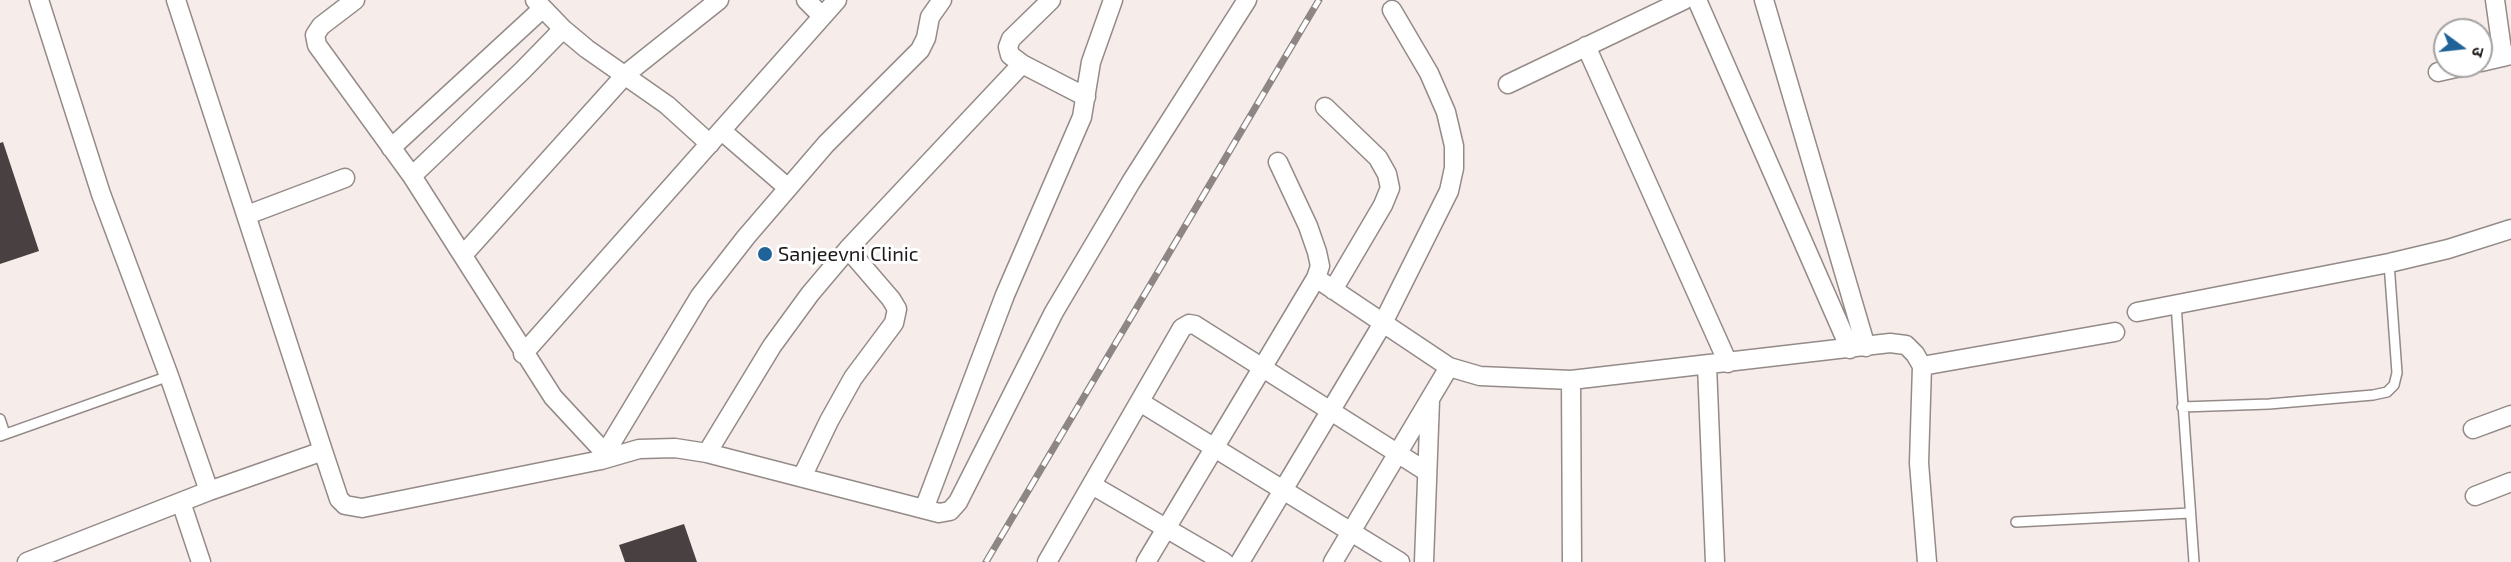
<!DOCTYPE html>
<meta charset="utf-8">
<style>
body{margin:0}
#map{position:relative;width:2511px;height:562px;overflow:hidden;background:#f6ece9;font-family:"Exo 2","Noto Sans Devanagari",sans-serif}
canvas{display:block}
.north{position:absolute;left:2433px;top:18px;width:60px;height:60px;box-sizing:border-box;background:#fff;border:2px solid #a5a3a3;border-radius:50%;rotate:105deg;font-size:16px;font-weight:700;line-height:24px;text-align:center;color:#1d1918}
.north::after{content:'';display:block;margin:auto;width:21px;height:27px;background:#206398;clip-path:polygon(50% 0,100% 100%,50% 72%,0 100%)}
</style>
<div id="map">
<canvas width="2511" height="562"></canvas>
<div class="north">उ</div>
</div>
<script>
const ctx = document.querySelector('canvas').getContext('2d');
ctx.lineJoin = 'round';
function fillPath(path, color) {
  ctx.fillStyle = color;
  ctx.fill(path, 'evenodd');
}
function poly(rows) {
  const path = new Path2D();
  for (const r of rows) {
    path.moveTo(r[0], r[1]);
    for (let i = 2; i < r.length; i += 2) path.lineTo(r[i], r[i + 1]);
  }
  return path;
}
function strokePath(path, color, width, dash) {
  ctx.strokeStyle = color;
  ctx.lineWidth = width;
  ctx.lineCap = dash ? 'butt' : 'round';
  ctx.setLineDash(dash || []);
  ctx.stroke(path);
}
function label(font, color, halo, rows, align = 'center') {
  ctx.font = font + ' "Exo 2",sans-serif';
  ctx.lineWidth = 6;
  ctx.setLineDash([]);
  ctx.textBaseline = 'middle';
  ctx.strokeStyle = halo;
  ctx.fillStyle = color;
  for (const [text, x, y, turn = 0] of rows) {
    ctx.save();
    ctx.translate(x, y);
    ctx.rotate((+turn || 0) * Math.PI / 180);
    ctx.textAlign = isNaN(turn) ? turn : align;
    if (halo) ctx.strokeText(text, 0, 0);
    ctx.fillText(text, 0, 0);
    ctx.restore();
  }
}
const building = poly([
 [3,142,39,251,0,264,0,143],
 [684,524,697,562,625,562,619,545]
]);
const lane = poly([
 [2176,304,2194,562],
 [2182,407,2269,404,2373,395,2387,392,2394,385,2397,373,2389,263],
 [0,419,5,434],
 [0,436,169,376],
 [2016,522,2190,513]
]);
const street = poly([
 [39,0,101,194,169,376,209,491],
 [176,0,323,451,339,499,345,505,362,508,601,460,639,449,675,448,707,453,939,513,950,511,958,502,1054,312,1131,182,1247,0],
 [355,0,321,26,315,35,317,45,412,176,553,397,605,453],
 [806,0,822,16],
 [1697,0,1850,349],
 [1764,0,1866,347],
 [2495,0,2503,57],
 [563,29,587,49,667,105,710,144],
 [1586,46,1728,363],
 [2481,62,2511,55],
 [1022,64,1086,97],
 [2438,72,2465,66],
 [1508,84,1684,0],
 [1325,107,1378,158,1387,174,1390,188,1383,205,1333,290],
 [722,131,788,188],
 [391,148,542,9],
 [1278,162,1308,226,1317,252,1320,266,1316,278],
 [412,176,522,71,563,29,535,0],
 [247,215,345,178],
 [463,255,626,74,719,0],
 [2137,312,2389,263,2448,249,2511,229],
 [523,354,837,0],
 [1707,365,1715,562],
 [1922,366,2115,332],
 [1571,380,1572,562],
 [1140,402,1400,562],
 [2473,429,2511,415],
 [707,453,772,346,810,294,848,249,1022,64,1010,55,1008,47,1011,39,1051,0],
 [601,460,700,296,746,237,826,144,920,50,926,38,930,17,942,0],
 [802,477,829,421,853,378,894,323,897,309,891,299,848,249],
 [1092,485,1224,562],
 [2475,496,2511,482],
 [181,502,201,562],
 [924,509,1005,295,1082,117,1091,62,1113,0],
 [27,562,209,491,323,451],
 [1047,562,1182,328,1189,324,1195,325,1427,472],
 [1146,562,1316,278,1449,367,1480,376,1571,380,1890,343,1906,345,1915,354,1922,366,1919,463,1927,562],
 [1240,562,1383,323,1449,191,1454,168,1454,146,1446,112,1429,73,1392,10],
 [1333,562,1449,367],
 [1424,562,1430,400]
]);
const rail = poly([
 [986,562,1319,0]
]);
const markers = [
 [765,254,8,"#206398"]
];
const poiNames = [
 ["Sanjeevni Clinic",778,254]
];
fillPath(building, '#494042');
strokePath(lane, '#948b88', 12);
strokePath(street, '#948b88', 21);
strokePath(lane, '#fff', 9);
strokePath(street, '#fff', 18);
strokePath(rail, '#8d8684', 7);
strokePath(rail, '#fff', 4.5, [14]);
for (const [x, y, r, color] of markers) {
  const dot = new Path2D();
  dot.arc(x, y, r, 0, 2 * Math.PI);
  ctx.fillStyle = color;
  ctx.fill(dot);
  strokePath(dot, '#fff', 2);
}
label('20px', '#1d1918', '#fff', poiNames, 'left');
</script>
